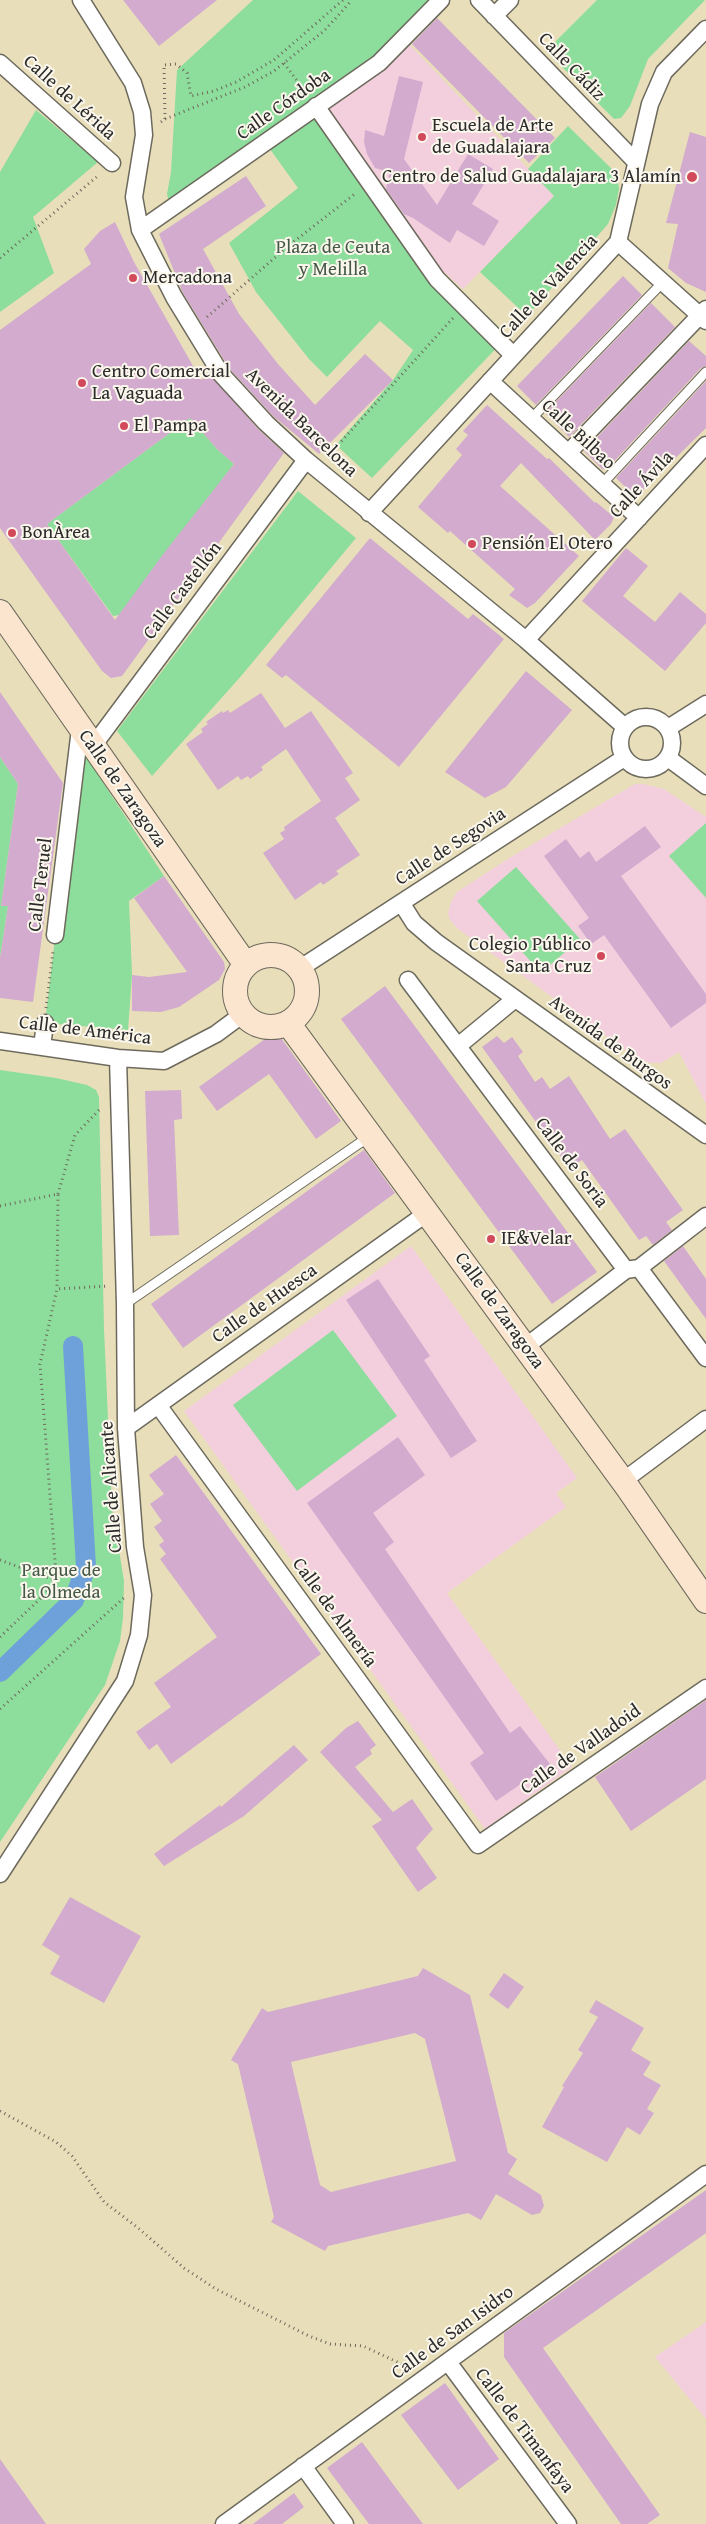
<!DOCTYPE html>
<meta charset="utf-8">
<style>
body{margin:0}
canvas{display:block;background:#e8deba}
</style>
<canvas width="706" height="2524"></canvas>
<script>
const ctx = document.querySelector('canvas').getContext('2d');
ctx.lineJoin = 'round';
function fillPath(path, color) {
  ctx.fillStyle = color;
  ctx.fill(path, 'evenodd');
}
function poly(rows) {
  const path = new Path2D();
  for (const r of rows) {
    if (r.length === 3) {
      path.moveTo(r[0] + r[2], r[1]);
      path.arc(r[0], r[1], r[2], 0, 2 * Math.PI);
      continue;
    }
    path.moveTo(r[0], r[1]);
    for (let i = 2; i < r.length; i += 2) path.lineTo(r[i], r[i + 1]);
  }
  return path;
}
function strokePath(path, color, width, dash) {
  ctx.strokeStyle = color;
  ctx.lineWidth = width;
  ctx.lineCap = dash ? 'butt' : 'round';
  ctx.setLineDash(dash || []);
  ctx.stroke(path);
}
function label(font, color, halo, rows, align = 'center') {
  ctx.font = font + ' "Gentium Book Plus",serif';
  ctx.lineWidth = 4;
  ctx.setLineDash([]);
  ctx.textBaseline = 'middle';
  ctx.strokeStyle = halo;
  ctx.fillStyle = color;
  for (const [text, x, y, turn = 0] of rows) {
    ctx.save();
    ctx.translate(x, y);
    ctx.rotate((+turn || 0) * Math.PI / 180);
    ctx.textAlign = isNaN(turn) ? turn : align;
    if (halo) ctx.strokeText(text, 0, 0);
    ctx.fillText(text, 0, 0);
    ctx.restore();
  }
}
const built = poly([
 [408,43,554,196,463,289,443,271,381,189,326,106],
 [635,784,643,784,664,789,706,817,706,1104,679,1052,661,1063,650,1063,631,1054,458,929,450,920,448,914,451,902,457,892,511,857],
 [411,1246,577,1478,556,1493,566,1507,447,1593,572,1767,485,1829,184,1411],
 [706,2322,706,2419,655,2357]
]);
const green = poly([
 [253,0,435,0,366,66,169,202,167,194,171,172,177,70],
 [597,0,705,0,648,59,630,106,621,118,614,119,546,51],
 [324,109,442,273,508,336,372,478,336,445,393,380,413,350,380,321,327,377,309,359,256,292,229,243,298,188,267,145],
 [36,110,98,162,33,217,54,273,0,312,0,172],
 [568,126,617,174,619,189,616,205,608,224,527,316,480,272,554,196,528,169],
 [190,418,217,449,234,464,119,615,113,616,47,524],
 [298,491,356,538,242,675,152,776,117,731],
 [78,744,164,876,129,901,132,975,128,1030,45,1023],
 [0,757,18,784,1,906,8,906,0,958],
 [706,823,706,898,669,856],
 [516,867,580,939,541,973,477,901],
 [0,1070,56,1078,87,1085,96,1090,99,1097,104,1329,112,1508,124,1581,123,1618,120,1641,105,1685,0,1842],
 [333,1330,397,1416,297,1491,233,1405]
]);
const canal = poly([
 [0,1672,74,1600,86,1567,73,1346]
]);
const building = poly([
 [123,0,217,0,159,46],
 [437,18,555,138,529,163,412,44],
 [399,76,423,82,404,159,437,205,468,154,493,169,472,204,499,221,484,246,457,230,450,243,413,218,404,214,386,189,390,172,375,168,367,154,364,142,365,130,384,136],
 [690,132,706,137,706,292,686,283,668,268,678,224,666,223],
 [246,176,266,206,203,249,239,314,278,364,315,405,365,354,393,380,319,454,273,416,229,368,183,293,159,234],
 [115,222,134,262,201,380,210,375,259,430,284,453,122,676,111,678,102,671,0,528,0,330,91,264,84,249,100,231],
 [190,418,217,449,234,464,164,553,115,620,47,524],
 [623,276,642,295,536,405,517,386],
 [651,303,675,327,569,437,545,413],
 [689,341,706,356,706,366,701,368,607,469,606,467,603,470,584,451],
 [706,381,706,428,636,497,616,478],
 [487,405,547,459,549,458,595,503,596,502,614,517,611,524,595,540,521,463,500,486,579,556,535,603,527,608,509,595,515,589,450,531,448,533,418,507,462,455,456,449,468,435,463,431],
 [370,538,468,619,473,614,504,639,399,767,286,675,282,678,266,665],
 [626,548,648,566,623,596,655,622,680,592,706,614,706,623,665,671,582,601],
 [526,671,572,710,506,787,485,798,445,772],
 [0,692,63,783,33,1002,0,998,0,958,8,906,1,906,18,784,0,757],
 [261,693,285,728,311,711,353,773,345,778,360,800,335,818,360,855,336,871,339,874,323,885,321,882,295,900,263,853,284,839,280,833,285,830,284,827,321,801,286,749,261,767,263,770,250,779,248,776,241,780,238,776,218,790,186,744,203,732,201,729,208,724,206,722,222,711,223,713,228,710,230,713],
 [645,826,661,847,621,876,706,994,706,1003,671,1028,604,935,591,944,578,926,589,918,544,856,566,839,580,858,589,851,596,862],
 [164,876,224,962,225,969,219,980,179,1007,161,1012,132,1011,132,975,149,977,187,972,134,898],
 [385,986,597,1272,552,1304,341,1019],
 [276,1031,341,1121,316,1139,269,1074,217,1111,199,1087],
 [497,1036,504,1043,512,1037,523,1052,518,1056,535,1082,542,1077,550,1089,569,1076,610,1139,625,1129,683,1210,666,1222,672,1230,653,1245,646,1236,639,1240,582,1160,569,1168,482,1047],
 [181,1090,182,1119,174,1120,179,1235,150,1236,145,1091],
 [364,1150,395,1193,183,1348,151,1304],
 [683,1246,706,1279,706,1319,664,1261],
 [378,1279,430,1356,424,1360,477,1441,451,1458,346,1300],
 [398,1437,425,1475,373,1513,394,1542,385,1549,510,1733,520,1726,550,1764,496,1801,470,1763,484,1753,307,1503],
 [176,1455,321,1654,171,1764,157,1744,149,1750,136,1732,171,1707,154,1683,217,1637,160,1559,166,1554,159,1545,164,1541,154,1527,162,1521,150,1504,164,1494,149,1475],
 [706,1700,706,1779,631,1831,595,1777],
 [358,1721,376,1745,370,1750,372,1754,355,1767,393,1812,412,1799,433,1829,416,1848,437,1878,418,1892,372,1826,382,1820,320,1752,346,1728],
 [294,1745,308,1760,244,1816,164,1866,154,1854,220,1805,221,1807],
 [70,1897,141,1936,104,2003,50,1974,60,1956,42,1945],
 [423,1968,470,1995,508,2153,517,2159,508,2174,541,2195,544,2206,540,2213,532,2215,496,2194,481,2220,468,2213,328,2246,325,2251,271,2222,274,2217,238,2064,231,2060,262,2008,268,2012,418,1976],
 [415,2033,425,2039,456,2161,331,2192,320,2185,291,2062],
 [504,1973,524,1987,508,2009,489,1995],
 [596,2000,644,2028,631,2050,651,2062,643,2075,661,2085,647,2109,654,2113,640,2135,627,2127,607,2162,542,2127,564,2087,562,2086,583,2053,578,2050,598,2017,589,2012],
 [706,2190,706,2233,543,2348,660,2515,647,2524,621,2524,504,2357,504,2333],
 [445,2383,499,2459,458,2490,401,2415],
 [362,2442,404,2499,423,2524,369,2524,327,2468],
 [0,2459,46,2524,0,2524],
 [294,2493,304,2507,282,2524,253,2524]
]);
const path = poly([
 [284,63,306,93],
 [165,119,245,87,274,71,325,30,352,0],
 [161,122,165,119,164,65,176,64,187,73,191,96,214,91,236,82,274,60,343,0],
 [0,258,99,175],
 [207,317,287,247,356,193],
 [328,456,453,318],
 [46,1008,53,952],
 [58,1194,75,1135,101,1108],
 [0,1206,58,1194,57,1289],
 [0,1560,54,1580],
 [0,1637,44,1595,52,1585,56,1574,40,1364,57,1289,108,1286],
 [0,1709,126,1596],
 [0,2111,56,2142,72,2156,104,2202,137,2227,184,2268,216,2289,309,2336,330,2344,363,2346,410,2368]
]);
const lane = poly([
 [531,419,663,282],
 [602,484,706,372],
 [125,1304,370,1136]
]);
const street = poly([
 [81,0,133,83,142,112,144,135,134,197,140,230,174,297,221,374,266,423,306,460,526,640,625,727],
 [479,0,635,161],
 [494,16,510,0],
 [0,63,112,163],
 [316,106,437,279,513,355],
 [140,230,379,63,441,0],
 [618,242,706,321],
 [490,381,639,518],
 [568,453,706,309],
 [369,513,618,242,650,104,664,72,706,29],
 [526,640,706,445],
 [646,743,26],
 [668,728,706,704],
 [93,746,306,460],
 [668,758,706,786],
 [402,904,414,923,436,942,706,1135],
 [55,935,80,729],
 [299,969,624,758],
 [408,980,626,1270,639,1268,706,1358],
 [0,1041,118,1058,164,1061,216,1034,243,1014],
 [458,1046,515,999],
 [42,1047,45,1023],
 [639,1268,706,1216],
 [525,1347,626,1270],
 [158,1405,478,1845,706,1688],
 [126,1428,427,1213],
 [623,1481,706,1419],
 [0,1874,125,1681,139,1635,143,1595,135,1547,126,1428,125,1304,118,1058],
 [448,2362,568,2524],
 [303,2466,345,2524],
 [224,2524,706,2174]
]);
const secondary = poly([
 [0,612,246,965],
 [271,991,36],
 [288,1023,628,1488,706,1601]
]);
const markers = [
 [422,137,5,"#d1495b"],
 [692,177,6,"#d1495b"],
 [133,278,5,"#d1495b"],
 [82,383,5,"#d1495b"],
 [124,426,5,"#d1495b"],
 [12,533,5,"#d1495b"],
 [472,544,5,"#d1495b"],
 [601,956,5,"#d1495b"],
 [491,1239,5,"#d1495b"]
];
const streetNames = [
 ["Calle Cádiz",571,67,46],
 ["Calle de Lérida",69,98,42],
 ["Calle Córdoba",284,105,-35],
 ["Calle de Valencia",549,287,-47],
 ["Avenida Barcelona",301,423,44],
 ["Calle Bilbao",578,435,43],
 ["Calle Ávila",642,485,-47],
 ["Calle Castellón",183,591,-53],
 ["Calle de Zaragoza",122,789,55],
 ["Calle de Segovia",451,847,-33],
 ["Calle Teruel",41,885,-83],
 ["Calle de América",85,1031,7],
 ["Avenida de Burgos",610,1043,36],
 ["Calle de Soria",571,1163,53],
 ["Calle de Huesca",265,1304,-35],
 ["Calle de Zaragoza",499,1311,54],
 ["Calle de Alicante",112,1487,-94],
 ["Calle de Almería",334,1613,54],
 ["Calle de Valladoid",581,1750,-35],
 ["Calle de San Isidro",453,2333,-36],
 ["Calle de Timanfaya",524,2431,53]
];
const poiNames = [
 ["Escuela de Arte",432,126],
 ["de Guadalajara",432,148],
 ["Centro de Salud Guadalajara 3 Alamín",681,177,"right"],
 ["Mercadona",143,278],
 ["Centro Comercial",92,372],
 ["La Vaguada",92,394],
 ["El Pampa",134,426],
 ["BonÀrea",22,533],
 ["Pensión El Otero",482,544],
 ["Colegio Público",591,945,"right"],
 ["Santa Cruz",591,967,"right"],
 ["IE&Velar",501,1239]
];
const parkNames = [
 ["Plaza de Ceuta",333,248],
 ["y Melilla",333,270],
 ["Parque de",61,1571],
 ["la Olmeda",61,1593]
];
fillPath(built, '#f3cfde');
fillPath(green, '#8ddd9c');
strokePath(canal, '#6ea0d9', 20);
fillPath(building, '#d2abce');
strokePath(lane, '#6d6a5d', 11);
strokePath(street, '#6d6a5d', 19);
strokePath(secondary, '#6d6a5d', 26);
strokePath(path, '#6d6a5d', 3, [1, 4]);
strokePath(lane, '#fff', 9);
strokePath(street, '#fff', 16);
strokePath(secondary, '#fbe5cf', 24);
for (const [x, y, r, color] of markers) {
  const dot = new Path2D();
  dot.arc(x, y, r, 0, 2 * Math.PI);
  ctx.fillStyle = color;
  ctx.fill(dot);
  strokePath(dot, '#fbf7ec', 2);
}
label('19px', '#2b2b2b', '#fbf7ec', streetNames);
label('19px', '#2b2b2b', '#fbf7ec', poiNames, 'left');
label('19px', '#445847', '#fbf7ec', parkNames);
</script>
